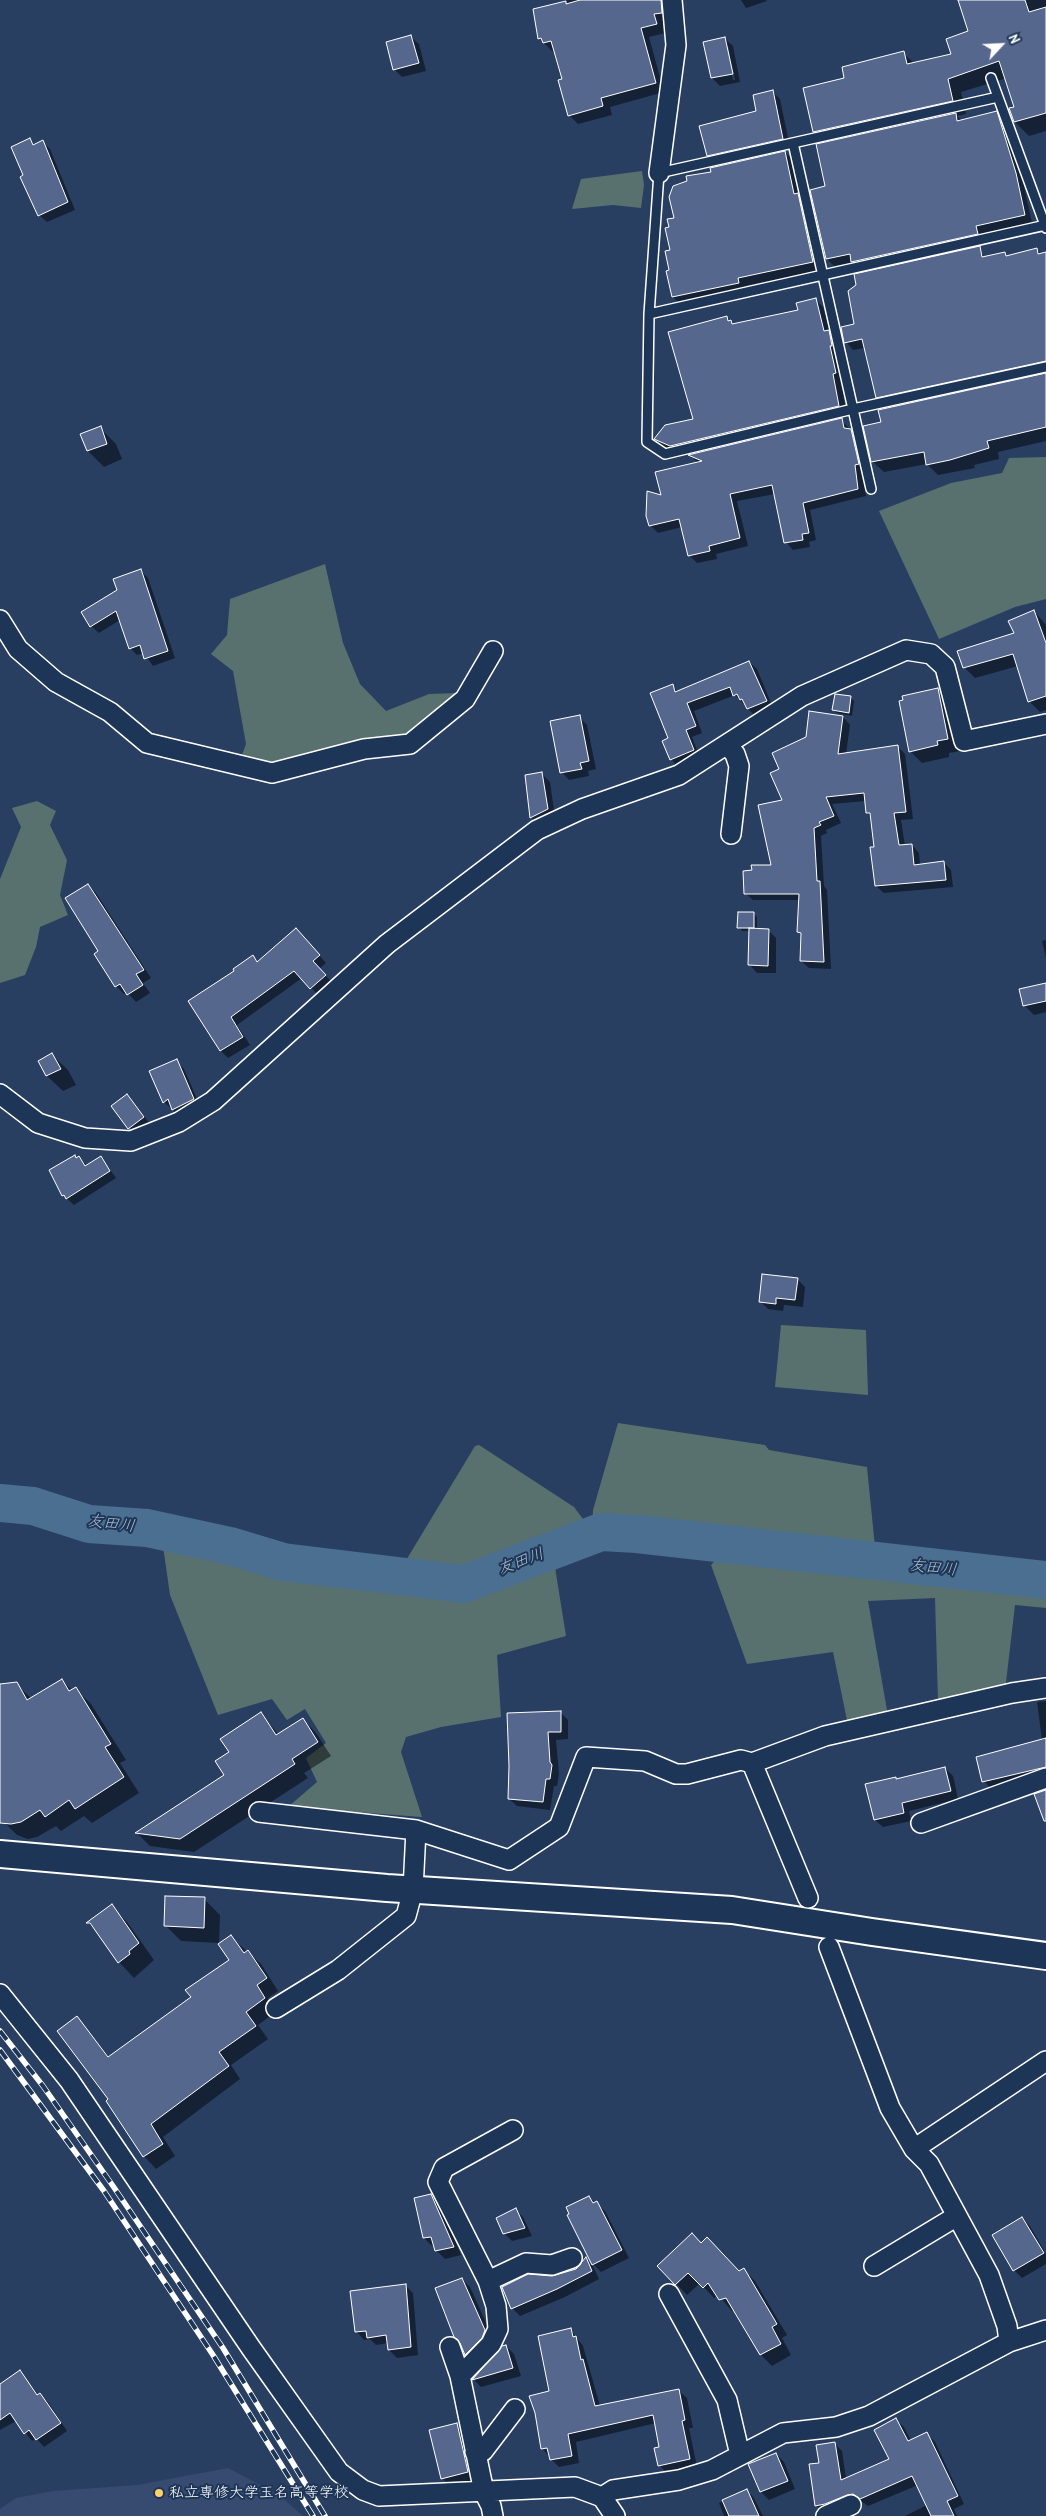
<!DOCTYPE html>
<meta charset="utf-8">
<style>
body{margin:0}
#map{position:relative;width:1046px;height:2516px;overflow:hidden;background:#283f62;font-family:"Patrick Hand",sans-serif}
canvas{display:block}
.north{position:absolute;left:976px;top:20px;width:50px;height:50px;-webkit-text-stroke:4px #1d3557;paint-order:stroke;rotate:65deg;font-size:14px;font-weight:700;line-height:20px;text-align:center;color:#fff}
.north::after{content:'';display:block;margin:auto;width:18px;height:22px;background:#fff;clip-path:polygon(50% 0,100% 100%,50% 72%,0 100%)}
</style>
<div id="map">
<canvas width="1046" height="2516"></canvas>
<div class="north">N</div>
</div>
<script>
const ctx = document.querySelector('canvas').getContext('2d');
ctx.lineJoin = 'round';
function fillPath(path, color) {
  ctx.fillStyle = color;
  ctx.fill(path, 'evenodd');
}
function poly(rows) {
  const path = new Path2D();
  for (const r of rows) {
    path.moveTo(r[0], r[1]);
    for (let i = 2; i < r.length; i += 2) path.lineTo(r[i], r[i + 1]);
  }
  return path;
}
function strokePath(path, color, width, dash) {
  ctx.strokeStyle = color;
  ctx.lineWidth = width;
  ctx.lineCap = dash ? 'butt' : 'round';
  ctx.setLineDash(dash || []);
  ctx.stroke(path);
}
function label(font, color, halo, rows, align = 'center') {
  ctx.font = font + ' "Patrick Hand","Klee One",sans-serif';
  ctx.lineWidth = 4;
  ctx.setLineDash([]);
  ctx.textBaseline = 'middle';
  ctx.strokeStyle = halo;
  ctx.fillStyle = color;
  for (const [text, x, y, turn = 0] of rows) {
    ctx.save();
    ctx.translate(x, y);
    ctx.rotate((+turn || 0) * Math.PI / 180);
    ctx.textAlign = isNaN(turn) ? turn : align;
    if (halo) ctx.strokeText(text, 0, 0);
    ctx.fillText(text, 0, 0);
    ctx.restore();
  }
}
const built = poly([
 [228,2468,279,2495,303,2516,0,2516,0,2509,16,2498,53,2491,137,2485]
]);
const green = poly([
 [642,171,644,185,641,208,613,205,572,209,581,179],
 [1046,457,1046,599,1015,607,939,639,879,511,951,483,1002,473,1009,458],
 [325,564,343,643,360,684,386,711,429,694,457,693,484,645,490,649,461,698,408,740,271,769,242,755,246,744,233,671,211,654,227,635,230,599],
 [37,801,56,811,50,825,67,860,60,895,68,915,40,927,36,947,25,975,0,983,0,879,21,827,12,808],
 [781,1325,866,1330,868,1395,775,1387],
 [618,1423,765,1445,769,1450,867,1467,876,1557,642,1531,592,1528,593,1510],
 [479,1445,574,1507,589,1527,465,1578,405,1562,475,1446],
 [163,1546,252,1566,467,1592,554,1561,566,1636,497,1655,501,1717,441,1727,406,1737,401,1752,422,1817,288,1807,317,1782,306,1758,326,1743,305,1709,287,1720,272,1699,218,1715,170,1595],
 [723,1552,759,1553,1046,1586,1046,1608,1015,1605,1005,1691,938,1701,935,1598,868,1601,888,1716,848,1725,833,1652,747,1664,711,1565]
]);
const shadow = poly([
 [569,0,666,0,670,22,663,23,665,33,649,37,664,92,610,107,612,115,578,124,569,115,564,80,555,51,553,52,539,38,534,10],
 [741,0,766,0,767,1,746,8],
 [960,0,1046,0,1046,131,1029,136,1015,122,1010,109,1030,105,1020,74,961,92,966,114,957,116,962,121,996,113,1004,120,1023,182,1032,223,983,233,984,238,860,269,853,262,834,266,827,259,826,143,814,131,846,78,903,53,914,63,953,55,969,32],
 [411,37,419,44,426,71,402,77,394,69],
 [725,39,733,46,740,82,720,86,712,78],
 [726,46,728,46,735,80,733,80],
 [773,92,780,99,790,147,716,163,708,155,758,112],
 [30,140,35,145,43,142,50,149,75,210,47,222,39,215,25,176],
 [785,152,793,160,800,197,805,202,821,270,745,286,746,291,681,305,673,297,671,271,671,228,675,219,670,197,677,184],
 [1036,250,1046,256,1046,370,884,405,877,397,865,348,853,350,846,342,856,325,981,253,986,258,1005,253,1008,257],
 [815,299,823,307,830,333,836,339,846,414,679,454,664,447,656,439,694,419,727,317,734,325,799,311],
 [1046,375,1046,441,998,452,999,459,974,465,975,468,938,475,927,464,884,472,872,461],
 [841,420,858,438,866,472,863,473,866,496,810,510,816,540,809,542,810,547,793,550,786,542,775,494,737,501,748,546,716,554,717,559,697,563,690,556,682,527,658,533,650,525,662,497,698,463,691,456],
 [100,428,116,444,122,459,104,467,88,451,82,435],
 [140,570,148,578,175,658,153,666,144,653,137,655,130,648,120,620,99,633,91,626,118,590],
 [1034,611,1046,625,1046,710,1040,712,1029,701,1018,666,975,678,964,667,1015,634],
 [749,662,757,669,773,708,755,716,735,695,694,711,702,733,692,737,700,758,678,767,671,759,672,686,679,692],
 [937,690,949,702,960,751,949,753,949,757,922,763,910,751],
 [851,698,854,701,852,716,837,713,833,710],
 [811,712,843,717,850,725,846,754,897,746,905,754,913,819,901,820,905,846,912,845,919,853,920,865,944,863,951,870,953,887,884,893,876,886,872,848,876,848,872,818,867,813,866,801,832,804,841,823,826,830,827,833,821,836,824,886,827,890,831,969,809,968,801,961,802,936,798,932,800,900,753,900,745,893,772,866,784,801,781,770,807,737],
 [579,717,587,725,596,769,588,771,589,776,569,780,562,772],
 [542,774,550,782,555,817,539,825,532,818,526,776],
 [88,885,96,893,151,978,143,983,150,993,136,1002,127,992,124,994,116,986],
 [753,913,757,917,757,930,768,930,776,938,776,973,757,973,750,965,750,931,742,931,739,927],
 [303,937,326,963,319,969,333,983,319,996,302,978,237,1025,250,1045,228,1058,221,1051,190,1002,236,971,252,957,258,962],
 [1046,940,1046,958,1042,941],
 [1046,984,1046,1012,1034,1015,1025,1006,1021,990],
 [52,1055,68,1070,76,1085,63,1091,47,1076,39,1061],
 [177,1061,184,1069,201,1108,181,1117,164,1102,151,1072],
 [127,1095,151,1125,137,1136,112,1106],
 [74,1156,77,1159,79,1157,87,1166,101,1158,116,1178,74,1205,63,1195],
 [797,1279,805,1287,803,1307,784,1305,783,1311,768,1309,760,1301],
 [62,1680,72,1690,75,1689,91,1704,126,1760,120,1763,139,1793,92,1823,84,1816,61,1831,56,1826,37,1837,28,1839,17,1835,0,1818,0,1685,16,1684,32,1699],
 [1046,1701,1046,1776,991,1789,984,1781,1029,1745,1028,1742,1042,1740,1037,1702],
 [560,1712,568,1720,568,1739,556,1740,559,1774,557,1786,554,1786,550,1810,517,1806,509,1799,511,1766],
 [261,1714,279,1735,303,1719,316,1733,331,1756,304,1773,308,1778,194,1852,150,1846,137,1833,225,1775,231,1753],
 [945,1768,953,1776,958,1799,909,1811,911,1821,883,1827,875,1820,895,1778,897,1780],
 [204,1899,220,1915,219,1943,181,1941,165,1925],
 [111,1906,127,1922,154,1960,134,1978,119,1962,98,1933,88,1923],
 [231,1937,261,1964,278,1991,268,1998,277,2011,258,2025,268,2039,231,2065,240,2079,163,2137,175,2156,156,2169,144,2156,110,2099,77,2017,110,2058,192,1998,231,1961],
 [431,2195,439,2203,461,2255,445,2259,437,2251,435,2245,432,2246,424,2238],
 [589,2197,605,2211,629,2258,601,2272,593,2264],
 [516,2210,523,2217,532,2236,512,2241,504,2233],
 [1022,2218,1030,2226,1046,2254,1046,2264,1022,2278,1014,2270],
 [701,2244,739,2273,744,2270,755,2281,787,2335,782,2338,791,2355,772,2366,761,2355,735,2310,732,2311,718,2295,714,2298,700,2283,687,2295,659,2266],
 [586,2259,593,2266,599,2279,565,2297,520,2316,512,2308,552,2277,576,2270],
 [462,2279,470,2287,493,2338,473,2362,466,2354,462,2342],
 [405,2285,413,2293,418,2355,397,2358,389,2350,388,2343,376,2345,370,2339,364,2340,357,2332],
 [571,2330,583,2346,600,2406,679,2391,687,2398,693,2428,689,2428,697,2467,667,2473,659,2465,661,2448,656,2423,576,2442,579,2463,559,2467,551,2459,542,2448,551,2392],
 [506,2346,514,2354,521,2376,481,2387,474,2380],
 [20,2372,39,2396,40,2395,48,2402,67,2431,44,2447,36,2438,32,2441,16,2421,0,2430,0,2385],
 [896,2420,904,2427,911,2441,927,2434,935,2442,964,2504,954,2509,957,2516,905,2516,927,2505,918,2485,868,2506,861,2501,855,2502,824,2513,816,2505,821,2464,834,2443,842,2451,846,2479,891,2460],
 [456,2424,464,2432,476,2480,450,2486,442,2478],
 [776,2454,784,2462,795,2489,769,2500,761,2492,750,2465],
 [747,2490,754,2498,763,2516,724,2516,719,2503]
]);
const river = poly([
 [0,1503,33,1506,89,1524,147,1528,230,1546,283,1562,464,1584,601,1532,637,1534,1046,1580]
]);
const building = poly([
 [580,0,661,0,662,13,654,14,657,24,641,28,656,83,601,98,603,106,568,116,558,80,562,79,551,41,543,43,541,38,538,39,533,9,566,1,566,4,580,0],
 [958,0,1025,0,1029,12,1046,7,1046,113,1014,122,1009,108,1014,107,999,61,948,79,953,101,813,132,803,88,844,78,842,67,904,51,907,64,951,54,946,39,968,31,958,0],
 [411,35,419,63,393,70,386,42,411,35],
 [725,37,733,74,711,78,703,42,725,37],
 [773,90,783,139,707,156,699,126,756,111,753,95,773,90],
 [997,111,1016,173,1025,215,976,226,978,234,851,262,850,254,826,259,810,190,825,186,816,144,956,113,957,121,997,111],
 [30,138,33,145,43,140,68,202,38,216,20,177,23,175,11,147,30,138],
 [785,151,794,194,798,193,813,262,738,278,739,283,672,297,666,271,669,270,665,251,670,250,665,228,669,227,667,219,674,218,669,197,673,186,687,181,686,176,711,172,710,168,785,151],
 [980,246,982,257,1005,252,1006,256,1037,248,1038,254,1046,252,1046,361,876,398,862,339,844,343,841,327,854,324,848,291,856,285,854,274,980,246],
 [816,298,824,331,829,330,832,346,830,346,836,373,833,374,839,406,670,446,654,439,665,425,693,419,668,332,727,316,728,321,731,320,732,324,798,310,796,303,816,298],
 [1046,373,1046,427,987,441,989,448,950,460,926,465,924,452,871,462,863,426,881,422,878,410,1046,373],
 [842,418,844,428,851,429,859,464,855,465,858,489,803,503,809,533,802,534,803,540,784,543,772,485,730,494,740,538,709,546,710,551,688,556,679,519,649,526,646,516,647,491,661,495,655,472,702,461,688,455,842,418],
 [101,426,107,444,87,451,80,434,101,426],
 [141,569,168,651,144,659,140,645,129,649,116,611,90,627,81,612,117,590,113,579,141,569],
 [1034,610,1046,643,1046,696,1028,702,1013,654,963,668,957,651,1014,633,1008,621,1034,610],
 [749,661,767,701,747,709,742,699,740,700,737,694,733,696,730,687,687,703,696,726,686,730,694,750,670,760,662,741,668,738,650,693,673,684,675,692,749,661],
 [938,688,948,739,937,741,938,745,909,752,899,701,903,700,902,696,938,688],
 [835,694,851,696,849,713,832,710,835,694],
 [809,711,843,716,838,754,898,745,906,812,894,813,899,845,912,844,914,865,944,861,946,880,875,886,870,847,874,847,870,813,866,813,864,793,826,797,834,816,819,822,821,825,814,828,817,881,820,881,824,962,800,961,801,933,797,932,799,894,744,894,743,871,752,870,751,865,771,865,758,805,782,800,770,773,779,769,772,753,806,737,809,711],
 [580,715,589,761,580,763,582,769,560,773,550,721,580,715],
 [542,772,548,809,530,818,525,775,542,772],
 [88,884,144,970,136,974,143,985,127,995,120,984,115,987,94,954,98,951,65,898,88,884],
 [738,912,754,912,754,928,737,928,738,912],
 [296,928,320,955,313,961,326,975,310,989,294,971,231,1017,243,1037,220,1051,188,1001,234,971,233,969,253,955,257,962,296,928],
 [749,928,769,929,768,966,748,965,749,928],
 [1046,983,1046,1001,1023,1006,1019,989,1046,983],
 [52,1053,61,1069,46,1076,38,1061,52,1053],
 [177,1059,194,1099,172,1110,168,1099,163,1103,149,1071,177,1059],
 [127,1094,144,1117,128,1129,111,1106,127,1094],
 [75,1155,76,1158,79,1156,85,1166,101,1156,110,1171,66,1199,64,1195,62,1196,49,1170,75,1155],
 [762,1274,798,1278,795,1300,776,1298,776,1304,759,1302,762,1274],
 [62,1679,69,1691,76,1687,111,1744,105,1747,124,1777,75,1809,69,1800,45,1817,40,1810,21,1822,11,1824,0,1823,0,1684,17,1682,27,1700,62,1679],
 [561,1711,561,1732,548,1732,550,1762,552,1765,550,1779,546,1779,543,1802,508,1799,509,1766,507,1713,561,1711],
 [261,1712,276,1735,303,1718,318,1742,292,1759,295,1764,180,1839,135,1833,224,1775,215,1761,229,1752,220,1739,261,1712],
 [1046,1738,1046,1767,982,1782,976,1757,1046,1738],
 [945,1767,951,1791,902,1803,904,1813,874,1820,865,1784,896,1777,896,1779,945,1767],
 [1046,1790,1046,1821,1044,1821,1034,1794,1046,1790],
 [165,1896,205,1897,204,1928,164,1926,165,1896],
 [112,1904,139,1943,129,1951,130,1954,118,1963,90,1923,86,1923,112,1904],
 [231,1935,244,1953,248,1950,267,1978,257,1985,265,1998,246,2012,256,2026,219,2052,229,2066,151,2124,163,2144,143,2157,106,2101,108,2099,57,2031,77,2016,108,2057,191,1997,185,1990,229,1960,218,1944,231,1935],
 [431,2194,454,2247,435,2251,431,2237,423,2238,414,2198,431,2194],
 [589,2196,593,2203,597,2201,622,2250,592,2265,567,2215,569,2214,566,2207,589,2196],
 [516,2208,525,2228,503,2234,496,2218,516,2208],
 [1022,2217,1044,2253,1013,2271,992,2235,1022,2217],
 [692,2233,701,2243,707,2237,739,2271,744,2268,777,2324,772,2327,781,2344,760,2355,726,2298,719,2300,708,2283,703,2288,688,2273,675,2285,657,2266,692,2233],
 [586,2257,592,2271,557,2289,511,2309,502,2287,528,2274,552,2276,576,2269,586,2257],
 [462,2278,485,2330,482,2338,465,2355,460,2343,454,2337,435,2288,462,2278],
 [406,2284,411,2347,388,2350,386,2335,367,2338,366,2331,355,2332,350,2291,406,2284],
 [571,2328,573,2337,576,2336,581,2360,583,2359,595,2406,679,2389,685,2420,682,2421,690,2459,658,2466,654,2448,659,2447,653,2415,568,2434,572,2456,550,2460,547,2448,541,2449,535,2413,529,2396,549,2391,538,2336,571,2328],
 [506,2345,513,2368,472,2380,502,2346,506,2345],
 [20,2370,37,2395,40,2393,61,2423,36,2440,29,2430,24,2434,10,2413,0,2420,0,2384,20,2370],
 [896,2418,908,2441,927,2432,958,2496,947,2501,954,2516,931,2516,912,2476,860,2499,853,2494,847,2495,825,2504,815,2506,809,2464,819,2463,816,2445,835,2442,841,2480,889,2459,874,2430,896,2418],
 [457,2423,468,2472,441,2479,429,2430,457,2423],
 [776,2453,788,2481,760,2492,748,2464,776,2453],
 [747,2489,759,2516,729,2516,722,2500,747,2489]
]);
const lane = poly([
 [991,78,1046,228],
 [998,97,659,173,649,314,647,442,665,454,853,409,1046,367],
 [793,143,871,489],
 [649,314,1046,225]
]);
const street = poly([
 [659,173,676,45,672,0],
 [0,620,18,649,56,682,110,712,147,743,272,773,364,749,410,744,465,699,493,651],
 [727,745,735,754,739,766,731,834],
 [0,1094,38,1123,85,1138,131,1141,179,1122,213,1101,387,944,537,830,582,809,679,775,802,696,906,650,931,654,945,667,964,741,1046,724],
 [752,1763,808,1898],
 [259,1812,416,1830,509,1860,559,1827,586,1757,645,1761,676,1774,687,1774,741,1760,752,1763,825,1736,1012,1693,1046,1688],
 [921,1823,1046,1778],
 [0,1994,69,2080,251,2348,339,2472,363,2490,379,2496,575,2487,602,2497,615,2516],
 [276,2008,338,1970,406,1916,413,1890,416,1830],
 [914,2149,1046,2061],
 [874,2266,957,2216],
 [488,2281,526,2263,552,2265,572,2258],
 [669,2294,727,2400,740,2455],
 [1009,2342,1046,2330],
 [450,2347,460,2376,484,2492,491,2506,493,2516],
 [460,2376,491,2344,498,2329,496,2306,488,2281,438,2182,444,2168,513,2130],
 [475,2452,483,2451,515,2409],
 [602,2497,613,2490,679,2480,712,2470,783,2433,836,2427,869,2416,1009,2342,1007,2326,989,2275,929,2164,914,2149,890,2108,829,1947],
 [826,2516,851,2505]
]);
const secondary = poly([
 [0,1854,387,1888,732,1910,872,1932,1046,1956]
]);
const rail = poly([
 [0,2031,43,2086,113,2186,223,2348,325,2516],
 [0,2050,104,2191,213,2355,313,2516]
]);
const markers = [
 [159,2493,5,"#ffd166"]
];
const poiNames = [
 ["私立専修大学玉名高等学校",169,2493]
];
const waterNames = [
 ["友田川",111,1524,7],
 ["友田川",521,1562,-21],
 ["友田川",933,1568,6]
];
fillPath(built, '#364b6f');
fillPath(green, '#58716e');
fillPath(shadow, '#0007');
strokePath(river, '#4b6f91', 38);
fillPath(building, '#56678e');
strokePath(building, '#fff', 1);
strokePath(lane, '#fff', 12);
strokePath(street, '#fff', 22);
strokePath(secondary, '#fff', 30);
strokePath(lane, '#1d3557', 9);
strokePath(street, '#1d3557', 19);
strokePath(secondary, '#1d3557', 26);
strokePath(rail, '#fff', 5.5);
strokePath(rail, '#1d3557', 4, [11]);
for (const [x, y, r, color] of markers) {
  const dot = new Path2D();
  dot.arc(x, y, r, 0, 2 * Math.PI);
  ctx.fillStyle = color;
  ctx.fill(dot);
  strokePath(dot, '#1d3557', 2);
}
label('15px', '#fff', '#1d3557', poiNames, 'left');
label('italic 16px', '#aebece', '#1d3557', waterNames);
</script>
